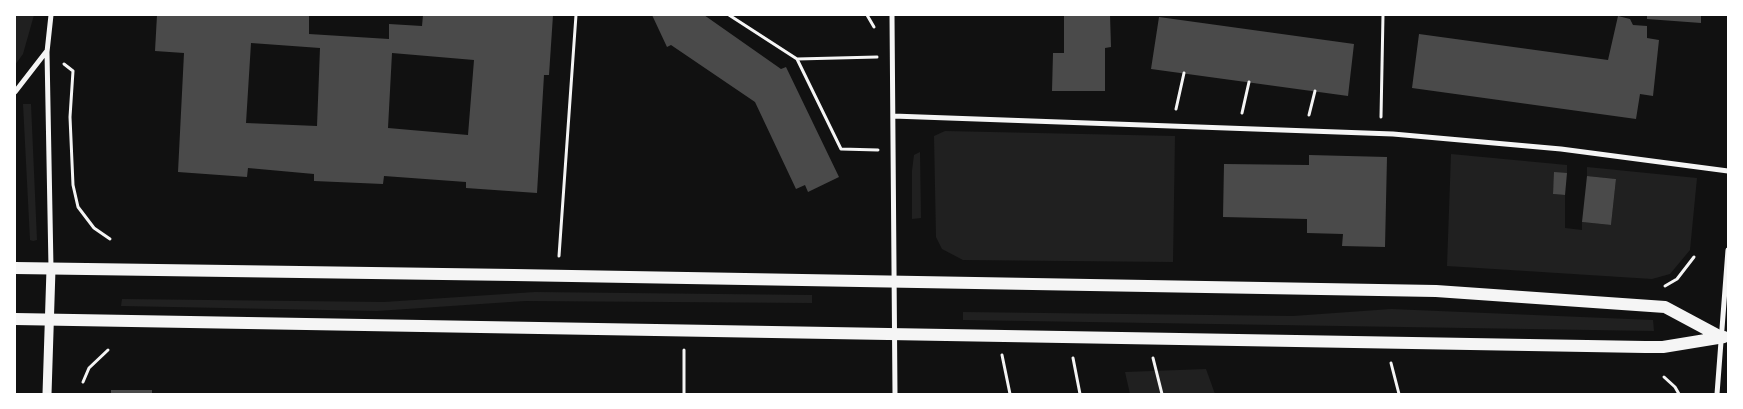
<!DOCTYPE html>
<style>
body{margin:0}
#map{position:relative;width:1743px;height:409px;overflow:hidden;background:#111;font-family:"Roboto Condensed",sans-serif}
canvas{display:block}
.frame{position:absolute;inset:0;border:16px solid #fff;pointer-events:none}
</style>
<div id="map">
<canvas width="1743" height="409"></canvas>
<div class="frame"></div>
</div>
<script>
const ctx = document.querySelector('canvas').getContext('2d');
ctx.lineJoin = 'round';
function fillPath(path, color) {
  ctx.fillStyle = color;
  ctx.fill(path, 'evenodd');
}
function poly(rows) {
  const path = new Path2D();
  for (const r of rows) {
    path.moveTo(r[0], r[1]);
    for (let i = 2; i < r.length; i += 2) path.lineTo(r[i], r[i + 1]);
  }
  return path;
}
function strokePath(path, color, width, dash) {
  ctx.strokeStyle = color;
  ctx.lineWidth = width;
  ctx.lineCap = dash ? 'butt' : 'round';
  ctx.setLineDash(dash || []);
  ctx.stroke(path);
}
const green = poly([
 [15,15,34,15,23,54,15,65],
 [23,104,31,104,37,240,33,241,30,240],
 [945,131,1175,136,1173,262,963,260,942,249,936,237,934,136],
 [920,152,921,218,912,219,912,171,914,155],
 [1451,154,1567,165,1567,173,1555,173,1553,194,1565,195,1565,228,1582,230,1582,222,1611,225,1616,179,1587,176,1587,167,1697,178,1690,250,1670,274,1652,279,1447,266],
 [535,292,812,295,812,303,525,301,377,311,121,306,122,299,384,302],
 [1391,309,1653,320,1654,331,963,320,963,312,1293,316],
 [1206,369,1215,394,1130,394,1125,372]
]);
const building = poly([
 [157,15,309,15,309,34,389,39,389,24,422,26,423,15,553,15,549,75,544,75,537,193,466,188,466,182,384,176,383,184,314,181,314,174,248,168,247,177,178,172,184,53,155,51],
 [251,43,320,48,317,126,246,123],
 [392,53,474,60,468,135,388,128],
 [652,15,704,15,781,69,786,67,839,177,808,192,805,185,796,189,755,102,671,45,667,47],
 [1064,15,1110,15,1111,47,1105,48,1105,91,1052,91,1053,53,1064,53],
 [1647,15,1701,15,1701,23,1647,19],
 [1618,16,1630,19,1633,25,1647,26,1647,38,1659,40,1653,96,1640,94,1636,119,1412,88,1419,34,1608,60],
 [1159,17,1354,44,1348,96,1151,69],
 [1309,155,1387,157,1385,247,1342,246,1343,234,1307,233,1307,219,1223,217,1224,164,1309,165],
 [1554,172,1567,173,1565,195,1553,194],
 [1587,176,1616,179,1611,225,1582,222],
 [111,390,152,390,152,394,111,394]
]);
const path = poly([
 [729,15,797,59,877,57],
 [867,15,874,27],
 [797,59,841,149,878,150],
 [64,64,73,71,70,117,73,185,78,207,94,228,110,239],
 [1176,109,1184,73],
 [1242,113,1249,82],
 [1309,115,1315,91],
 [1381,117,1383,15],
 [559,256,576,15],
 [1665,286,1677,279,1694,257],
 [1002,355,1010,394],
 [1073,358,1080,394],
 [1153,358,1162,394],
 [1391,363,1399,394],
 [1664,377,1675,387,1679,394],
 [83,382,89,368,108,350],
 [684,394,684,350]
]);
const minor = poly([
 [51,15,47,52,51,268],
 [892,15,895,394],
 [15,92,46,52],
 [893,116,1393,134,1561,149,1728,171],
 [1717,394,1728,250]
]);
const tertiary = poly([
 [47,394,51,269]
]);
const primary = poly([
 [15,268,514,275,1436,291,1665,307,1721,337],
 [15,319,1645,347,1663,347,1724,337]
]);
fillPath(green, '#202020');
fillPath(building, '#4a4a4a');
strokePath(path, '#f5f5f5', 3);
strokePath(minor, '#f5f5f5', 5);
strokePath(tertiary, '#f5f5f5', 9);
strokePath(primary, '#f5f5f5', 12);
</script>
